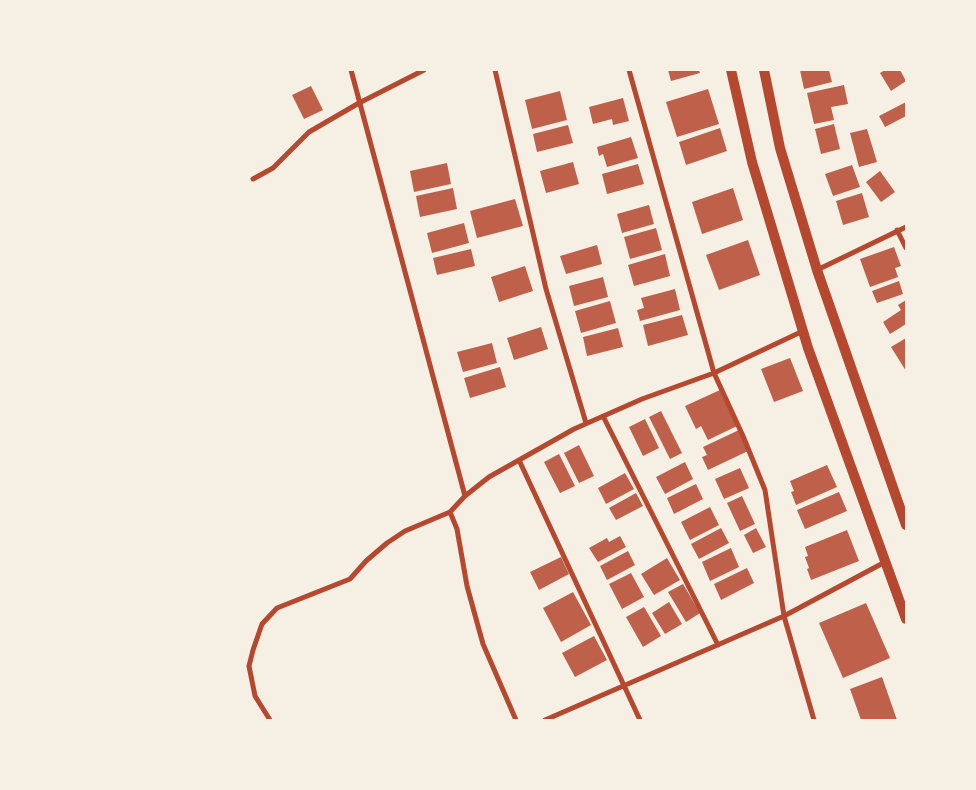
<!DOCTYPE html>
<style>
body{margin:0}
#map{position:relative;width:976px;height:790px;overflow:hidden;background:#f6efe4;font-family:Lora,serif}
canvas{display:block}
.frame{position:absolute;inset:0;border:71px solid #f6efe4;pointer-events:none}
</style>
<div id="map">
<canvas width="976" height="790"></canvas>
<div class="frame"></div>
</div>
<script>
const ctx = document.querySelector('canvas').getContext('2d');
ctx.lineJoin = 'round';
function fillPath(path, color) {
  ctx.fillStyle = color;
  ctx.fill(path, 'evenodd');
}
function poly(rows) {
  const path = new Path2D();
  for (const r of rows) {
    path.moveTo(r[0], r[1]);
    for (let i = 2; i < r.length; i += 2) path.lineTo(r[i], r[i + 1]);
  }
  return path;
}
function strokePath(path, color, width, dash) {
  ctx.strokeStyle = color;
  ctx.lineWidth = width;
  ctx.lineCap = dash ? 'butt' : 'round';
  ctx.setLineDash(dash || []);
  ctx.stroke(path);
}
const building = poly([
 [668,70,699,70,700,73,671,81],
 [800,70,829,70,832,82,804,89],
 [885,70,900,70,906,81,891,91,880,73],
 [844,85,848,104,831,107,834,120,814,124,807,93],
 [311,86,323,110,304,119,292,95],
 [708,89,719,124,677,137,666,102],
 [560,91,567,120,532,129,525,100],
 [623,98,629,121,613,125,612,119,593,124,589,107],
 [906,102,906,116,885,127,879,116],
 [834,124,840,149,821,154,815,129],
 [568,125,573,143,537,152,533,134],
 [720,128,727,151,686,165,679,142],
 [867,129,877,162,859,167,850,133],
 [631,137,638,158,607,167,603,154,599,156,597,147],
 [573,162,579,184,546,193,540,171],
 [447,163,451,184,414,192,410,171],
 [638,164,644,184,607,194,602,174],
 [852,165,860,187,833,196,825,174],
 [880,171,895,192,881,202,866,182],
 [453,188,457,209,420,217,416,196],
 [733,188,743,220,702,234,692,202],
 [862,193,869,217,843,225,836,201],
 [515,199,523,226,477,238,470,211],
 [649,205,654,224,622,233,617,214],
 [464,223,469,243,432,253,427,233],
 [656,228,662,250,630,259,624,237],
 [748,240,760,275,719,290,706,255],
 [597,245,602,264,566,274,560,256],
 [894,247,901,266,895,268,898,277,870,287,860,259],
 [471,249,475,266,437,275,433,258],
 [665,254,670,276,634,286,628,265],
 [525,266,533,291,499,302,491,277],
 [603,277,608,297,574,306,569,286],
 [899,281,903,294,877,303,872,291],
 [675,289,680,310,640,321,637,310,644,308,641,298],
 [906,300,906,324,890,334,883,322,901,310,898,305],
 [610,301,616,323,581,333,575,311],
 [682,315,688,335,648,346,643,325],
 [541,327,548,349,514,360,507,338],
 [618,328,623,347,587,356,583,337],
 [906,338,906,371,891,347],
 [492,343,497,363,463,372,457,352],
 [790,358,803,391,774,402,761,369],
 [500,367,506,387,470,398,464,378],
 [720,390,737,426,708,440,701,426,696,429,685,406],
 [661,411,682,453,670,459,649,417],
 [645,419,659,448,643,456,629,427],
 [739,430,748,451,708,470,702,457,707,455,703,447],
 [579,445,594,476,579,483,564,453],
 [559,454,575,486,560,493,544,462],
 [685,462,693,479,665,494,656,477],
 [827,465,837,487,796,505,791,492,794,491,790,481],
 [740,468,749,488,724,499,715,479],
 [625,473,634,489,606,504,598,488],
 [696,484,703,499,674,514,667,498],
 [839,492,847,511,805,529,797,510],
 [636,493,643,506,616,520,609,508],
 [742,496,755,524,740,531,727,503],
 [710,507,719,525,690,540,681,522],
 [721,528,729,543,699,559,691,544],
 [756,528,766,547,753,553,744,535],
 [847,530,859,561,811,580,807,569,809,568,805,557,808,556,805,547],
 [620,536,626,547,598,562,589,548,607,538,609,542],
 [731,548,739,567,710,581,702,562],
 [628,551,635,565,607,580,600,566],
 [561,557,569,574,539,590,530,572],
 [667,558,680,580,654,595,641,574],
 [747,568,754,583,721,600,714,584],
 [631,573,644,597,622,609,609,584],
 [683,584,700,613,686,622,668,592],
 [573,592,591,625,561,642,543,608],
 [669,602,682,624,665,634,652,613],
 [866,603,890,658,843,678,819,623],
 [644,607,661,636,643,647,626,617],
 [594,636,607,660,575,677,562,653],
 [882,677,897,720,861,720,850,689]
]);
const minor = poly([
 [351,70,465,496],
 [495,70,546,289,586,423],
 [629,70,714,373,743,436,765,490,784,616,814,720],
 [253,179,273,168,309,132,359,103,424,70],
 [897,230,906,248],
 [817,270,906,227],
 [603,416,718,645],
 [519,460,640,720],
 [450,512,457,529,467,586,483,644,516,720],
 [270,720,255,696,249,666,253,650,262,624,277,608,350,579,366,561,387,543,405,531,450,512,465,496,489,477,574,429,642,399,714,373,803,331],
 [545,720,784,616,885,562]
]);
const primary = poly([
 [731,70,752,162,808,348,906,619],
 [764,70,780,148,817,270,906,525]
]);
fillPath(building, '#bf614a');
strokePath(minor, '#b5482f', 5);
strokePath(primary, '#b5482f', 10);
</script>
